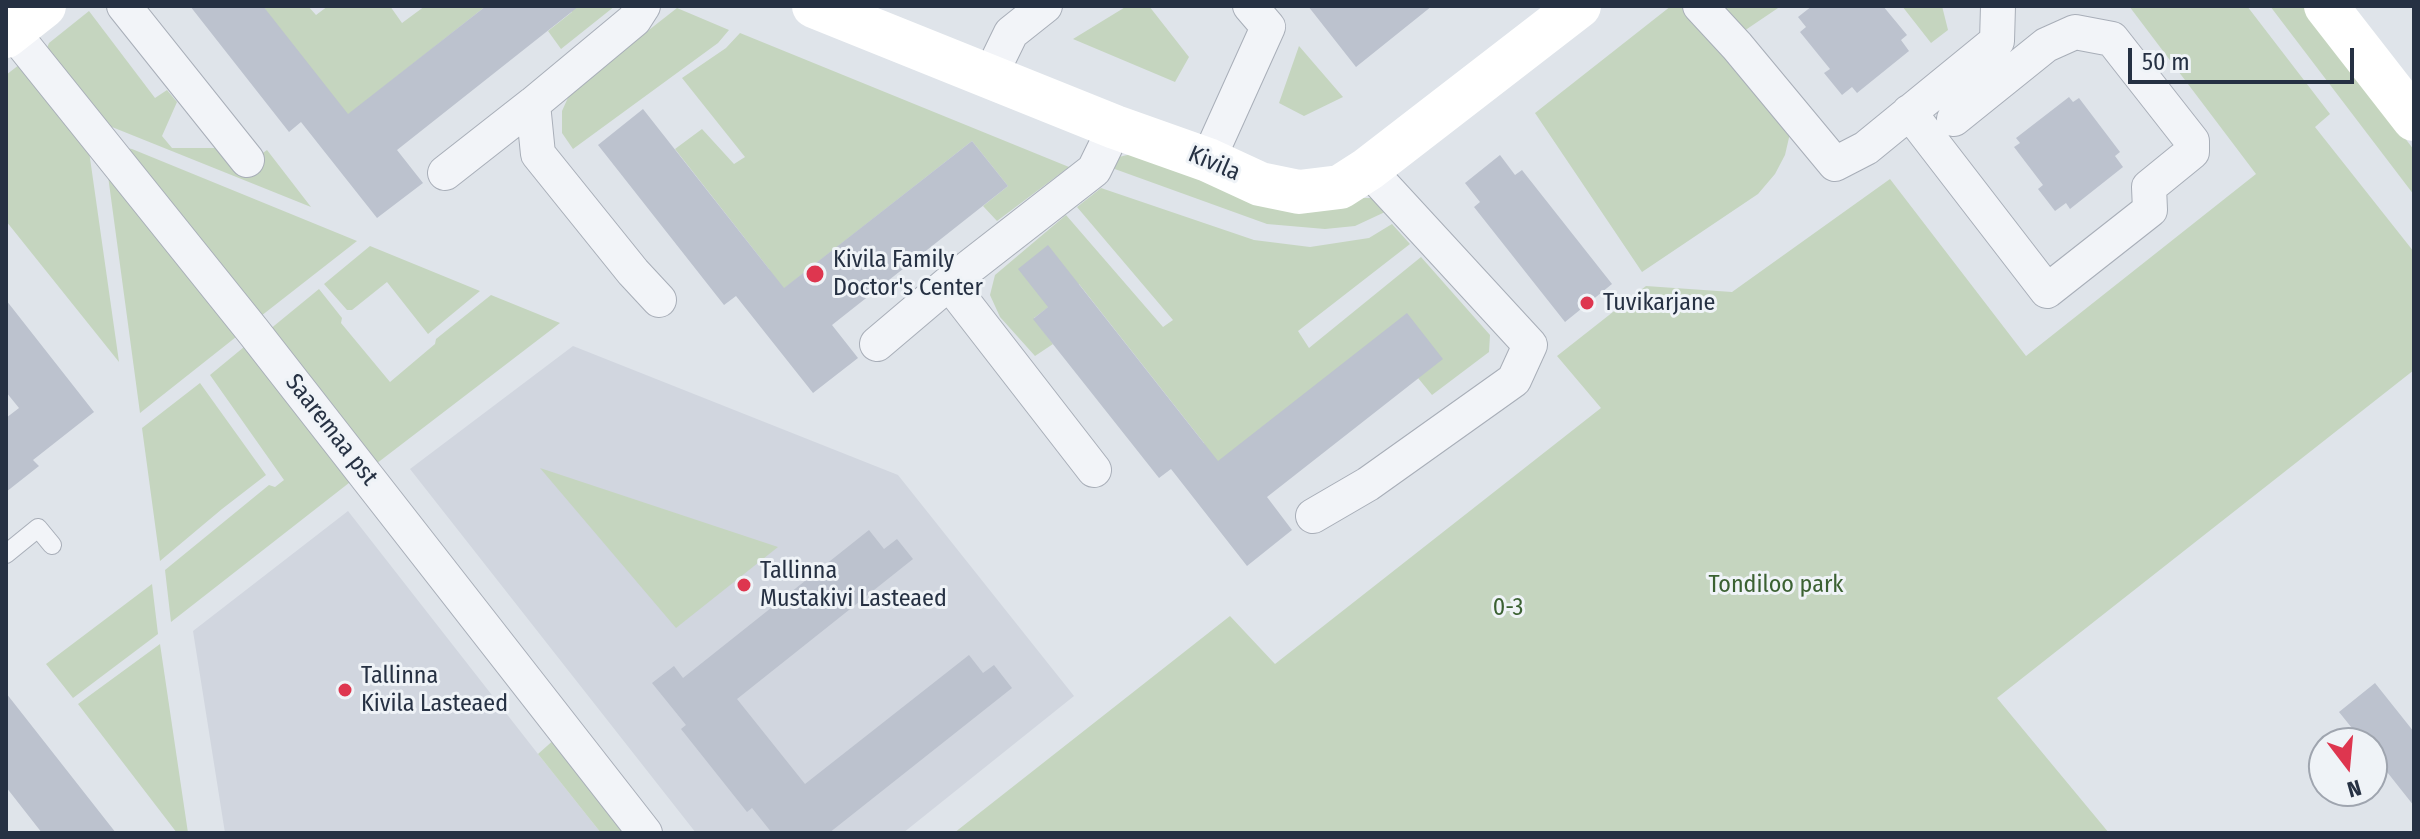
<!DOCTYPE html>
<style>
body{margin:0}
#map{position:relative;width:2420px;height:839px;overflow:hidden;background:#dfe4ea;font-family:"Fira Sans Condensed",sans-serif}
canvas{display:block}
.frame{position:absolute;inset:0;border:8px solid #263143;pointer-events:none}
.north{position:absolute;left:2308px;top:727px;width:80px;height:80px;box-sizing:border-box;background:#eff3f7;border:2px solid #9fa5af;border-radius:50%;rotate:164deg;font-size:22px;font-weight:700;line-height:32px;text-align:center;color:#263143}
.north::after{content:'';display:block;margin:auto;width:28px;height:36px;background:#de364f;clip-path:polygon(50% 0,100% 100%,50% 72%,0 100%)}
.scale{position:absolute;left:2128px;top:48px;width:226px;height:36px;box-sizing:border-box;border:4px solid #263143;border-top:0;padding-left:10px;font-size:24px;line-height:28px;white-space:nowrap;color:#263143;-webkit-text-stroke:6px #eff3f7;paint-order:stroke}
</style>
<div id="map">
<canvas width="2420" height="839"></canvas>
<div class="frame"></div>
<div class="north">N</div>
<div class="scale">50 m</div>
</div>
<script>
const ctx = document.querySelector('canvas').getContext('2d');
ctx.lineJoin = 'round';
function fillPath(path, color) {
  ctx.fillStyle = color;
  ctx.fill(path, 'evenodd');
}
function poly(rows) {
  const path = new Path2D();
  for (const r of rows) {
    path.moveTo(r[0], r[1]);
    for (let i = 2; i < r.length; i += 2) path.lineTo(r[i], r[i + 1]);
  }
  return path;
}
function strokePath(path, color, width, dash) {
  ctx.strokeStyle = color;
  ctx.lineWidth = width;
  ctx.lineCap = dash ? 'butt' : 'round';
  ctx.setLineDash(dash || []);
  ctx.stroke(path);
}
function label(font, color, halo, rows, align = 'center') {
  ctx.font = font + ' "Fira Sans Condensed",sans-serif';
  ctx.lineWidth = 6;
  ctx.setLineDash([]);
  ctx.textBaseline = 'middle';
  ctx.strokeStyle = halo;
  ctx.fillStyle = color;
  for (const [text, x, y, turn = 0] of rows) {
    ctx.save();
    ctx.translate(x, y);
    ctx.rotate((+turn || 0) * Math.PI / 180);
    ctx.textAlign = isNaN(turn) ? turn : align;
    if (halo) ctx.strokeText(text, 0, 0);
    ctx.fillText(text, 0, 0);
    ctx.restore();
  }
}
const built = poly([
 [573,346,898,475,1074,696,903,833,696,833,410,469],
 [348,511,538,754,601,833,225,833,193,631]
]);
const green = poly([
 [263,6,308,6,316,15,328,6,390,6,402,23,425,6,486,6,337,124],
 [568,6,615,6,561,49,548,31,572,12],
 [1127,6,1149,6,1189,57,1175,82,1073,39],
 [1671,6,1684,6,1794,116,1785,155,1775,174,1758,194,1642,272,1535,113],
 [1720,6,1781,6,1744,31],
 [1902,6,1942,6,1948,30,1931,43],
 [2129,6,2247,6,2330,114,2315,127,2414,252,2414,370,1997,698,2109,833,954,833,1230,616,1275,664,1601,408,1557,356,1646,286,1732,292,1890,179,2026,356,2256,174],
 [2270,6,2304,6,2414,150,2414,195],
 [677,8,729,30,718,43,573,149,562,133,562,111,571,91],
 [89,11,155,98,167,90,177,102,162,136,172,148,229,148,245,166,267,150,311,207,102,123,47,48,49,43],
 [740,33,1069,167,997,221,983,206,1008,186,972,141,772,298,769,269,675,149,702,129,734,164,745,157,682,78,726,48],
 [1299,46,1343,97,1304,116,1279,103],
 [24,61,87,137,119,362,6,221,6,75],
 [121,147,132,149,357,241,261,316],
 [1135,153,1357,198,1373,198,1385,212,1355,226,1325,229,1267,224,1112,168,1119,157],
 [106,161,238,333,236,337,140,413],
 [1101,188,1254,240,1310,247,1369,238,1392,224,1410,244,1298,331,1309,348,1421,257,1490,335,1489,352,1432,395,1418,378,1207,470,1204,443,1079,284,1034,318,1053,344,1035,356,1000,317,990,295,995,275,1066,215,1163,327,1173,320,1077,207],
 [370,246,480,291,428,334,387,282,352,310,347,310,324,284],
 [319,289,342,318,341,323,390,382,435,344,436,339,491,295,560,323,372,467,269,330],
 [244,347,354,479,171,622,165,570,269,485,275,487,284,480,210,375],
 [200,383,266,475,222,509,160,561,142,428],
 [540,468,778,547,676,628],
 [152,584,158,634,73,698,46,664],
 [160,644,188,833,177,833,78,704],
 [556,738,631,833,601,833,538,754]
]);
const building = poly([
 [190,6,263,6,348,114,486,6,579,6,397,150,423,183,377,218,301,122,289,132],
 [1308,6,1432,6,1356,67],
 [1812,6,1883,6,1907,35,1901,40,1909,51,1857,93,1852,87,1842,95,1824,73,1830,69,1800,32,1806,27,1798,17],
 [2069,97,2073,102,2079,98,2120,152,2115,156,2123,167,2070,209,2066,203,2055,211,2038,189,2043,185,2014,147,2020,143,2016,138],
 [643,109,784,288,972,141,1008,186,832,325,858,358,813,393,736,296,724,305,598,145],
 [1500,155,1515,175,1522,170,1612,284,1565,322,1474,207,1480,202,1465,183],
 [1048,245,1218,461,1407,313,1443,359,1267,497,1292,530,1247,566,1171,469,1159,478,1033,319,1048,307,1018,269],
 [6,300,94,412,33,460,39,466,6,492,6,418,19,408,6,392],
 [869,530,884,549,897,539,913,559,737,699,805,784,969,655,983,673,994,665,1012,688,829,833,772,833,752,808,747,812,681,729,686,725,652,683,674,666,683,678],
 [2375,683,2414,732,2414,806,2372,753,2372,743,2364,743,2339,712],
 [6,693,116,833,42,833,6,787]
]);
const lane = poly([
 [6,554,38,528,52,545]
]);
const street = poly([
 [124,6,247,160],
 [1700,6,1737,46,1835,164,1866,148,1997,41,1998,6],
 [12,31,253,331,645,833],
 [990,76,1011,33,1045,6],
 [533,104,538,154,633,272,659,300],
 [1909,112,2047,291,2150,210,2149,187,2192,152,2192,141,2112,39,2075,32,2046,45,1954,119],
 [1208,160,1268,27,1250,6],
 [445,173,533,104,634,20,643,6],
 [949,283,1094,470],
 [877,344,949,283,1094,170,1115,127],
 [1313,516,1368,484,1514,380,1530,345,1368,169]
]);
const secondary = poly([
 [814,6,1115,127,1208,160,1260,184,1299,192,1340,187,1368,169,1579,6],
 [2326,6,2414,119],
 [6,36,44,6]
]);
const markers = [
 [815,274,10,"#de364f"],
 [1587,303,8,"#de364f"],
 [744,585,8,"#de364f"],
 [345,690,8,"#de364f"]
];
const streetNames = [
 ["Kivila",1214,164,23],
 ["Saaremaa pst",331,430,52]
];
const poiNames = [
 ["Kivila Family",833,260],
 ["Doctor's Center",833,288],
 ["Tuvikarjane",1603,303],
 ["Tallinna",760,571],
 ["Mustakivi Lasteaed",760,599],
 ["Tallinna",361,676],
 ["Kivila Lasteaed",361,704]
];
const parkNames = [
 ["Tondiloo park",1776,585],
 ["0-3",1508,608]
];
fillPath(built, '#d1d6df');
fillPath(green, '#c5d5bf');
fillPath(building, '#bcc2ce');
strokePath(lane, '#a8aeb8', 20);
strokePath(street, '#a8aeb8', 36);
strokePath(lane, '#f2f4f8', 18);
strokePath(street, '#f2f4f8', 34);
strokePath(secondary, '#fff', 44);
for (const [x, y, r, color] of markers) {
  const dot = new Path2D();
  dot.arc(x, y, r, 0, 2 * Math.PI);
  ctx.fillStyle = color;
  ctx.fill(dot);
  strokePath(dot, '#eff3f7', 3);
}
label('24px', '#263143', '#eff3f7', streetNames);
label('24px', '#263143', '#eff3f7', poiNames, 'left');
label('24px', '#3b6132', '#eff3f7', parkNames);
</script>
